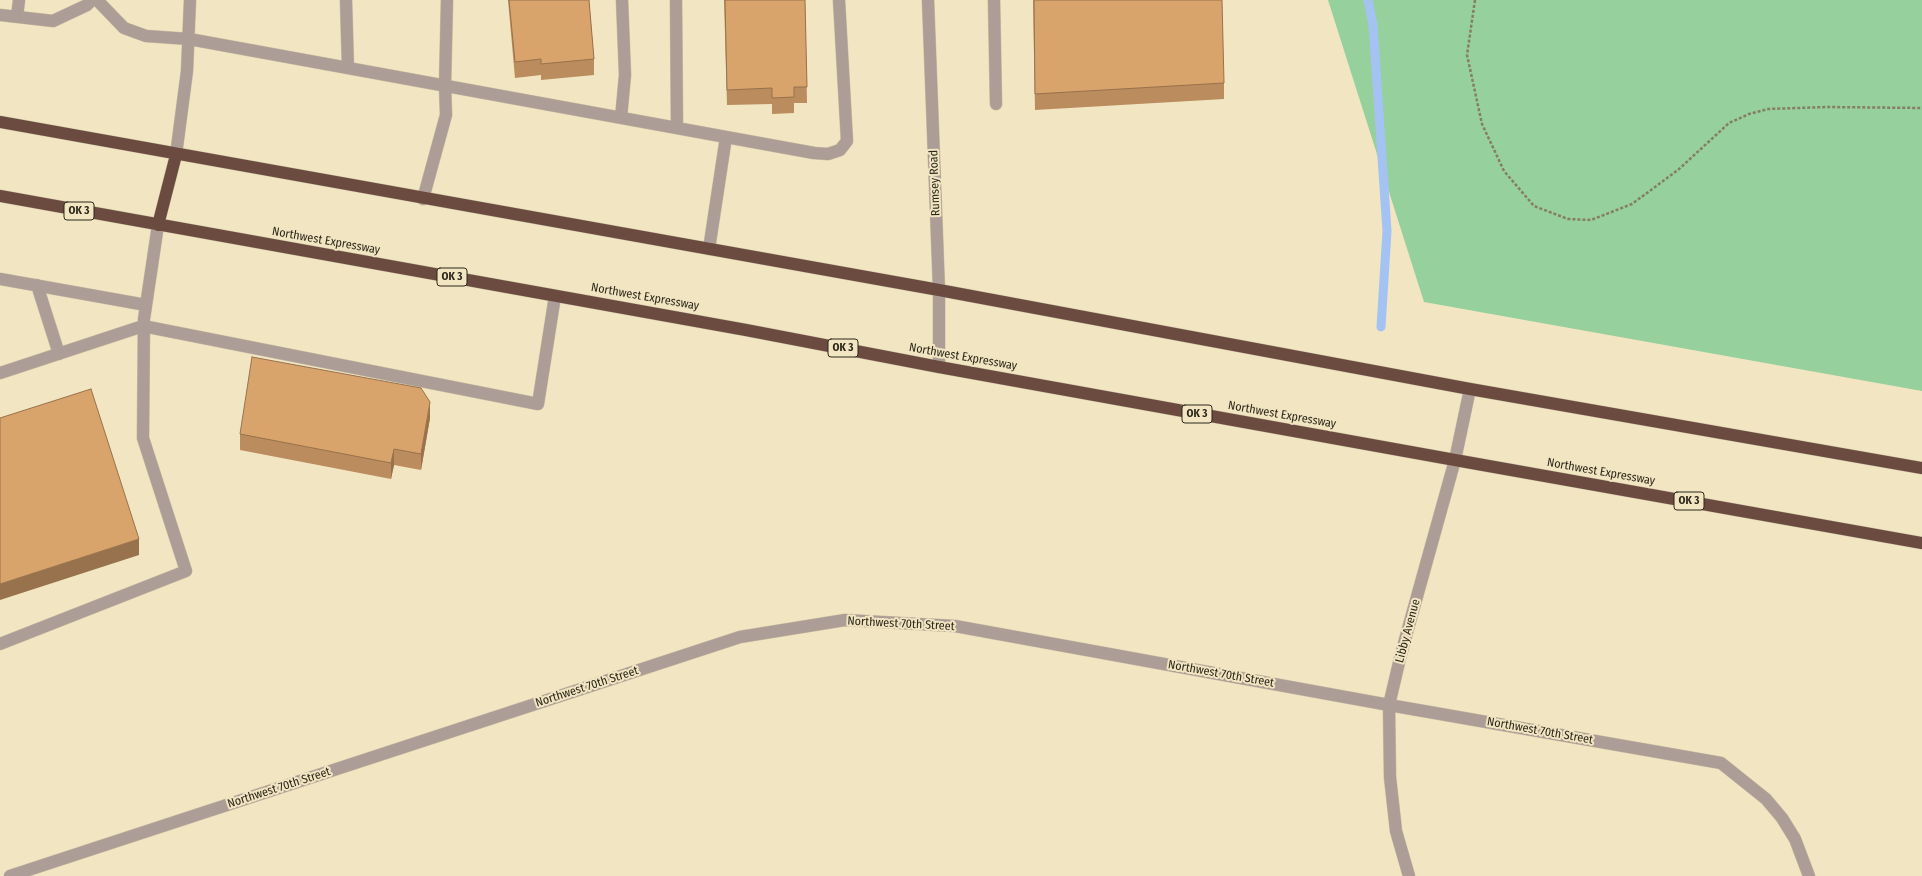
<!DOCTYPE html>
<style>
body{margin:0}
canvas{display:block;background:#f1e5c2}
</style>
<canvas width="1922" height="876"></canvas>
<script>
const ctx = document.querySelector('canvas').getContext('2d');
ctx.lineJoin = 'round';
function fillPath(path, color) {
  ctx.fillStyle = color;
  ctx.fill(path, 'evenodd');
}
function poly(rows) {
  const path = new Path2D();
  for (const r of rows) {
    path.moveTo(r[0], r[1]);
    for (let i = 2; i < r.length; i += 2) path.lineTo(r[i], r[i + 1]);
  }
  return path;
}
function strokePath(path, color, width, dash) {
  ctx.strokeStyle = color;
  ctx.lineWidth = width;
  ctx.lineCap = dash ? 'butt' : 'round';
  ctx.setLineDash(dash || []);
  ctx.stroke(path);
}
function label(font, color, halo, rows, align = 'center') {
  ctx.font = font + ' "Fira Sans Condensed",sans-serif';
  ctx.lineWidth = 4;
  ctx.setLineDash([]);
  ctx.textBaseline = 'middle';
  ctx.strokeStyle = halo;
  ctx.fillStyle = color;
  for (const [text, x, y, turn = 0] of rows) {
    ctx.save();
    ctx.translate(x, y);
    ctx.rotate((+turn || 0) * Math.PI / 180);
    ctx.textAlign = isNaN(turn) ? turn : align;
    if (halo) ctx.strokeText(text, 0, 0);
    ctx.fillText(text, 0, 0);
    ctx.restore();
  }
}
const green = poly([
 [1328,0,1922,0,1922,391,1424,302]
]);
const stream = poly([
 [1368,0,1373,25,1387,231,1381,327]
]);
const path = poly([
 [1475,0,1467,55,1482,124,1504,171,1534,206,1568,219,1591,220,1632,204,1678,170,1729,123,1749,114,1768,109,1828,107,1922,108]
]);
const minor = poly([
 [97,0,124,28,146,36,189,39,726,137,814,153,828,154,840,150,847,141,839,0],
 [346,0,348,68],
 [676,0,677,128],
 [928,0,939,290,939,367],
 [994,0,996,104],
 [0,15,53,21,87,5,92,0],
 [17,17,19,0],
 [621,118,625,75,622,0],
 [176,155,187,71,190,0],
 [423,199,446,115,445,85,447,0],
 [709,249,726,137],
 [0,279,146,305],
 [37,285,59,354],
 [0,373,143,326,538,404,555,296],
 [0,644,186,571,143,438,144,319,158,225],
 [10,876,740,637,845,620,955,626,1389,705,1721,763,1766,799,1782,818,1795,839,1809,876],
 [1409,876,1396,831,1390,777,1389,705,1401,654,1455,460,1470,389]
]);
const highway = poly([
 [0,122,939,290,1470,389,1922,468],
 [0,196,746,330,939,367,1455,460,1922,543],
 [158,225,176,155]
]);
const wall = poly([
 [508,0,589,0,594,59,594,75,541,80,541,75,515,78],
 [724,0,805,0,807,103,794,103,794,113,772,114,772,104,727,105],
 [1033,0,1224,83,1224,99,1035,110],
 [430,418,421,470,394,465,391,479,240,450,240,434]
]);
const shadedWall = poly([
 [430,402,430,418,421,470,421,454],
 [394,449,394,465,391,479,391,463],
 [139,539,139,555,0,600,0,584]
]);
const building = poly([
 [509,0,589,0,594,59,541,64,541,59,515,62,509,0],
 [725,0,805,0,807,87,794,87,794,97,772,98,772,88,727,90,725,0],
 [1034,0,1222,0,1224,83,1035,94,1034,0],
 [252,357,421,388,430,402,421,454,394,449,391,463,240,434,252,357],
 [91,389,139,539,0,584,0,418,91,389]
]);
const shields = [
 [79,211,30],
 [452,277,30],
 [843,348,30],
 [1197,414,30],
 [1689,501,30]
];
const shieldNames = [
 ["OK 3",79,211],
 ["OK 3",452,277],
 ["OK 3",843,348],
 ["OK 3",1197,414],
 ["OK 3",1689,501]
];
const streetNames = [
 ["Rumsey Road",935,183,-92],
 ["Northwest Expressway",326,241,10],
 ["Northwest Expressway",645,297,10],
 ["Northwest Expressway",963,357,10],
 ["Northwest Expressway",1282,415,10],
 ["Northwest Expressway",1601,472,10],
 ["Northwest 70th Street",901,624,3],
 ["Libby Avenue",1408,631,-75],
 ["Northwest 70th Street",1221,674,10],
 ["Northwest 70th Street",587,687,-18],
 ["Northwest 70th Street",1540,731,10],
 ["Northwest 70th Street",279,788,-18]
];
fillPath(green, '#96d09d');
strokePath(stream, '#a4c3f3', 9);
strokePath(minor, '#cec3a4', 13);
strokePath(highway, '#cec3a4', 13);
strokePath(path, '#857d66', 2.5, [3, 2]);
strokePath(minor, '#ad9d97', 12);
strokePath(highway, '#6b4b40', 12);
fillPath(wall, '#bb8c5d');
fillPath(shadedWall, '#98724c');
fillPath(building, '#d9a36c');
strokePath(building, '#98724c', 1);
for (const [x, y, w] of shields) {
  const box = new Path2D();
  box.roundRect(x - w / 2, y - 9, w, 18, 3);
  ctx.fillStyle = '#f1e5c2';
  ctx.fill(box);
  strokePath(box, '#2c271a', 1);
}
label('bold 11px', '#2c271a', null, shieldNames);
label('12px', '#2c271a', '#f1e5c2', streetNames);
</script>
